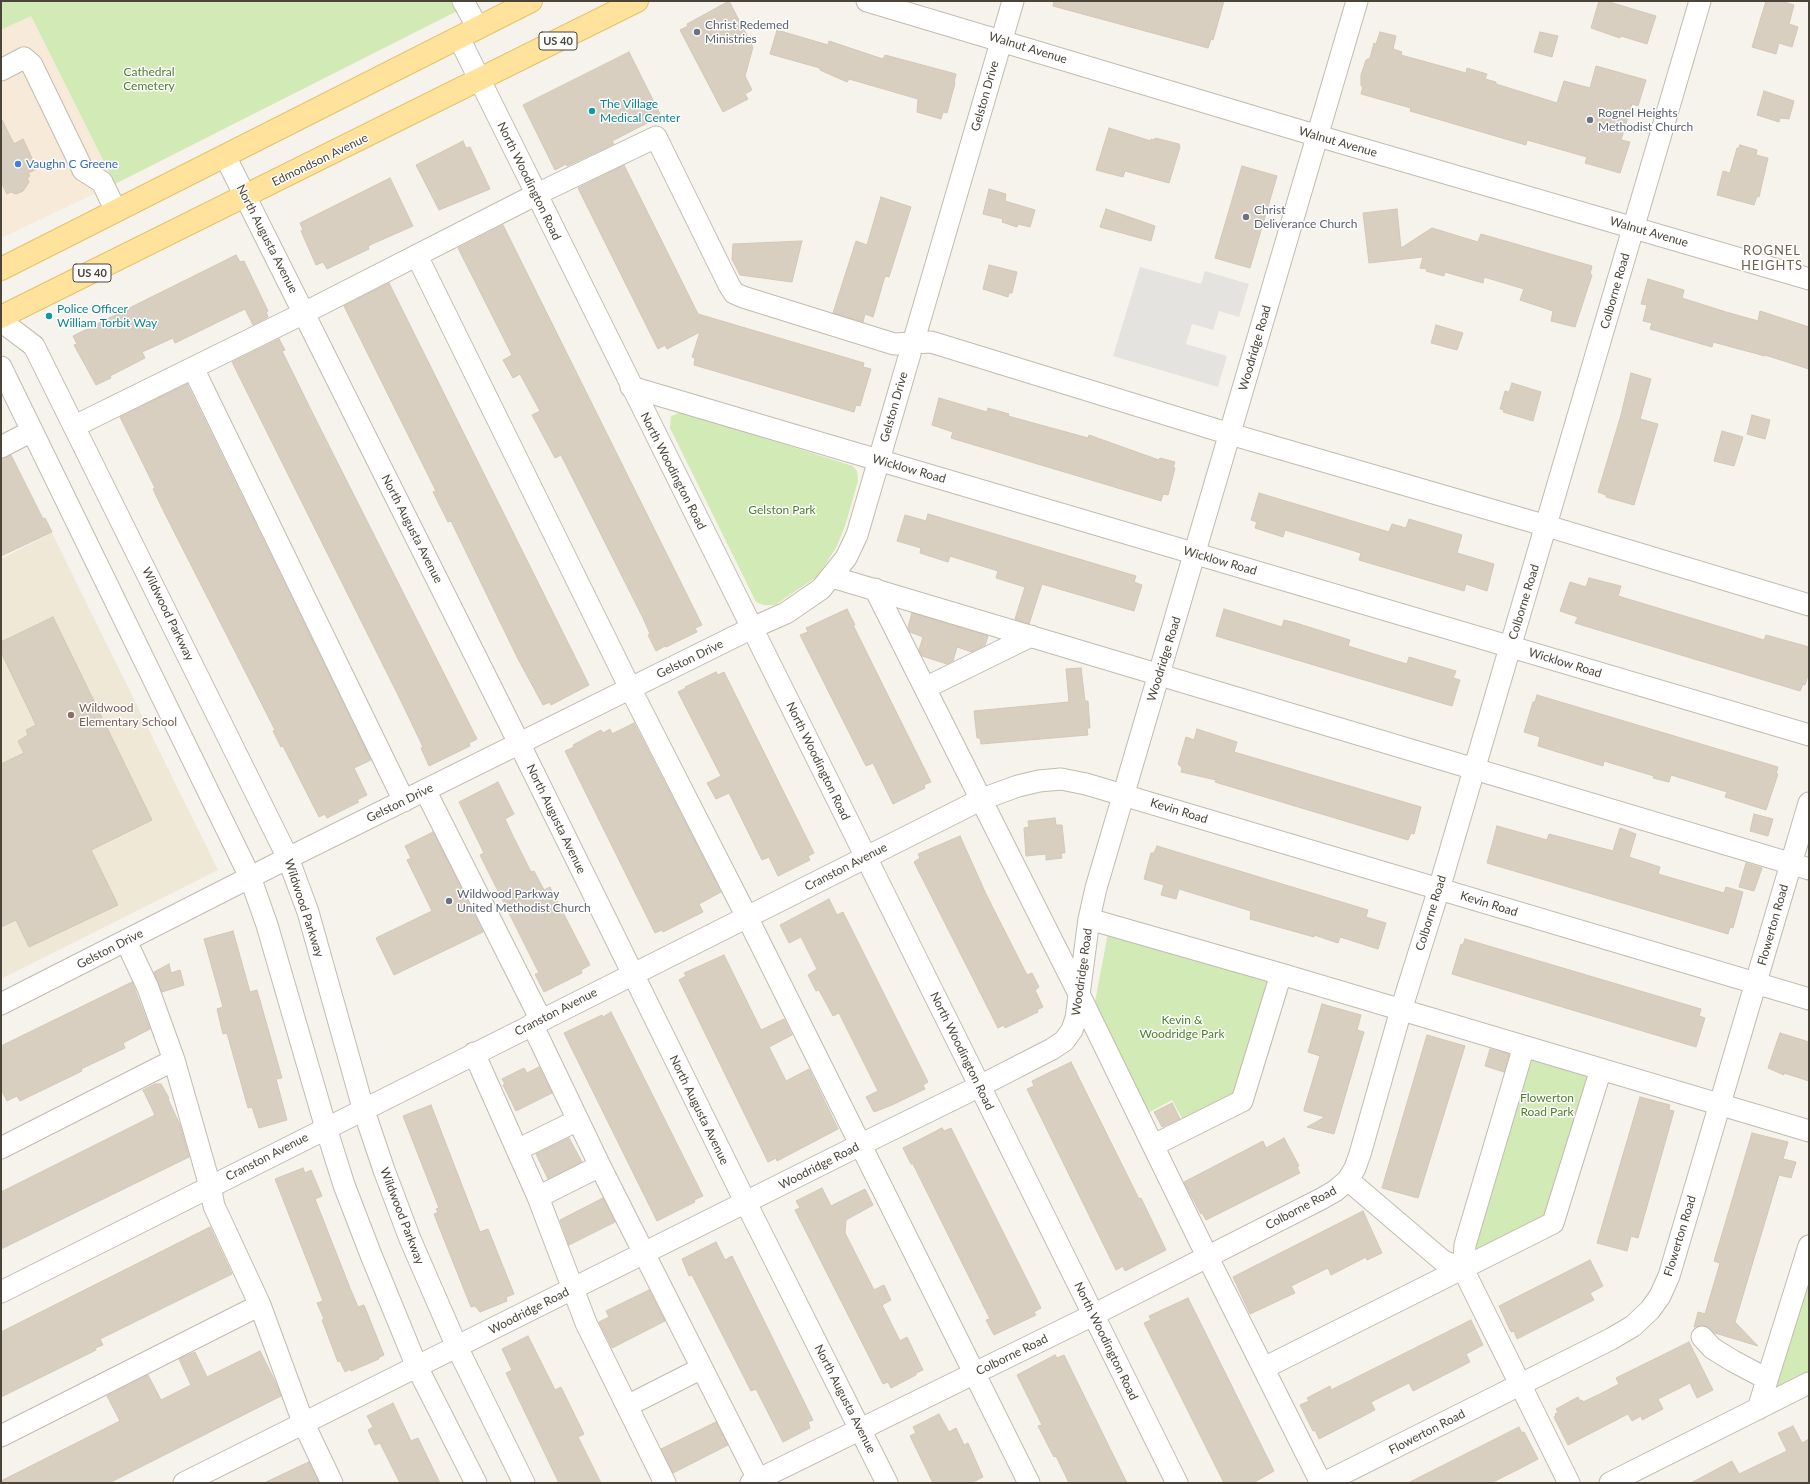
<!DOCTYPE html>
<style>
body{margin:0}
#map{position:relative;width:1810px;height:1484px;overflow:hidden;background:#f6f3ec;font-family:Lato,sans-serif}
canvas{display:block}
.frame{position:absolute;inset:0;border:2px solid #4b4439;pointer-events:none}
</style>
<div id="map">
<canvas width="1810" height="1484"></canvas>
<div class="frame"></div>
</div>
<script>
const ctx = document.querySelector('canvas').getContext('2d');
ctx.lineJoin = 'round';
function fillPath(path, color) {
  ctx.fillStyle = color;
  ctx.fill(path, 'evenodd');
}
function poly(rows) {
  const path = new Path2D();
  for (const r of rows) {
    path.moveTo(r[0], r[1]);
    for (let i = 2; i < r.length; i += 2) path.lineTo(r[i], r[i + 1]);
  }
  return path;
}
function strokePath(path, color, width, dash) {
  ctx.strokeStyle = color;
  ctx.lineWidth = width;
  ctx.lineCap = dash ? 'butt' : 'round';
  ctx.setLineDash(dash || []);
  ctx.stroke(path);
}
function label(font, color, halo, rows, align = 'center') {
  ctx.font = font + ' Lato,sans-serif';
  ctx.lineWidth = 3;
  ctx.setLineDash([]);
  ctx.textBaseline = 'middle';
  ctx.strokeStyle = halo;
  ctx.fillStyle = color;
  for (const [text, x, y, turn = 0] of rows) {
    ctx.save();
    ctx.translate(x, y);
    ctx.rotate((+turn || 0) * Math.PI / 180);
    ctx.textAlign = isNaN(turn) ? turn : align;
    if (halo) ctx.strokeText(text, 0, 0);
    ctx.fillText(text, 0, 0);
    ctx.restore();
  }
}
const commercial = poly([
 [31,16,115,184,1,238,1,30]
]);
const education = poly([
 [52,533,218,870,1,979,1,559]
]);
const green = poly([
 [1,1,477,1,115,184,31,16,1,30],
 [681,412,853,466,857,471,858,481,845,526,836,548,818,576,775,605,763,605,756,602,670,428,671,416],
 [1108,933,1269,979,1235,1094,1183,1120,1172,1100,1148,1113,1094,1007],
 [1536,1058,1587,1073,1589,1078,1545,1218,1482,1251,1475,1247,1527,1061],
 [1809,1266,1809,1372,1772,1390]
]);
const parking = poly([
 [1140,267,1201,284,1205,271,1249,284,1239,317,1219,311,1213,330,1192,324,1186,344,1227,356,1218,387,1113,356]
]);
const building = poly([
 [729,1,753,47,745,76,752,90,745,94,748,99,723,112,680,30,688,26,687,24,729,1],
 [1054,1,1224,1,1213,40,1211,39,1208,48,1053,6,1054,1],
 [1599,1,1606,1,1656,16,1647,44,1621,36,1620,38,1591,28,1599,1],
 [1766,1,1781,1,1794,5,1789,24,1798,27,1792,47,1779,43,1776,54,1752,47,1766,1],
 [777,30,828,45,829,41,883,59,885,55,956,74,954,82,955,83,947,113,943,112,941,119,917,112,918,99,849,79,847,82,820,70,820,68,770,54,777,30],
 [1380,32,1396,36,1393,49,1402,52,1401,55,1466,73,1467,68,1487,74,1485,79,1496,82,1496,84,1557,103,1564,81,1590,88,1596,66,1646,80,1638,106,1632,104,1621,140,1630,142,1620,173,1585,163,1587,157,1527,140,1526,145,1410,111,1411,108,1361,94,1363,86,1361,86,1361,75,1366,60,1370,58,1374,43,1376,44,1380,32],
 [1540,32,1558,36,1552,57,1534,52,1540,32],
 [629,52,661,116,612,141,614,144,567,166,566,164,555,170,523,105,629,52],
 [1764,91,1794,101,1789,119,1780,118,1779,122,1757,115,1764,91],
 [1,118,14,144,23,139,37,169,28,173,30,176,27,178,29,182,23,191,16,194,11,192,7,194,1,182,1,118],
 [1109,128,1151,141,1151,139,1155,140,1155,138,1179,144,1180,147,1169,183,1125,171,1123,177,1096,170,1109,128],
 [463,141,466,148,470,147,490,189,439,210,416,165,463,141],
 [1740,145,1757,150,1756,155,1768,158,1759,197,1757,196,1754,205,1717,195,1723,171,1730,173,1737,148,1739,148,1740,145],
 [624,165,698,314,864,363,863,367,871,369,860,406,856,405,854,412,694,365,695,358,692,357,700,332,667,349,665,345,658,349,578,188,624,165],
 [1242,166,1277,176,1250,268,1215,258,1242,166],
 [390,178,413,226,370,245,368,247,369,249,327,269,323,262,316,265,301,231,303,230,300,223,390,178],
 [989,189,1006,194,1005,201,1035,210,1030,227,1018,224,1017,227,1002,222,1003,219,983,214,989,189],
 [881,197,911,207,889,277,885,276,873,317,865,314,863,322,833,313,856,241,867,245,881,197],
 [1106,209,1155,226,1151,241,1100,227,1106,209],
 [1397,209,1401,248,1432,228,1478,242,1481,234,1592,266,1590,274,1592,275,1575,327,1551,321,1553,311,1520,300,1524,289,1484,277,1483,283,1445,272,1444,276,1426,271,1427,269,1420,268,1423,257,1369,263,1363,213,1397,209],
 [503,225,702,625,695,628,697,632,666,647,665,646,656,651,648,635,650,634,643,618,561,455,555,458,532,415,540,411,520,374,513,378,503,360,512,355,458,248,503,225],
 [802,241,792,282,740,275,732,259,733,244,802,241],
 [236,255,240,262,244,261,268,311,266,312,268,317,253,325,245,309,175,343,173,338,142,352,145,358,110,376,111,378,96,385,74,345,77,344,73,336,236,255],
 [989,265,1017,272,1012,293,1009,293,1008,297,983,289,989,265],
 [1648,279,1684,290,1682,298,1726,312,1758,321,1760,311,1809,327,1809,369,1765,355,1765,356,1713,342,1712,347,1650,329,1652,323,1643,321,1647,305,1641,304,1648,279],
 [389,283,589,685,551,705,550,702,543,705,518,659,451,521,448,522,433,492,436,491,344,306,389,283],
 [1436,325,1463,333,1457,350,1431,343,1436,325],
 [279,339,285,350,282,351,317,422,477,739,469,743,470,746,429,766,421,748,423,747,401,701,232,362,279,339],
 [1631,373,1651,379,1640,419,1658,424,1634,505,1606,497,1606,495,1598,492,1621,415,1631,373],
 [1512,383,1541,392,1533,421,1503,412,1504,410,1500,409,1505,391,1509,392,1512,383],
 [187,384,371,760,354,768,367,795,357,800,359,802,327,818,325,814,319,817,283,746,281,747,273,731,275,730,162,508,153,489,155,488,120,417,187,384],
 [939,398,987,412,988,408,1009,414,1008,416,1088,438,1089,435,1159,460,1160,458,1175,462,1173,468,1175,468,1168,495,1163,494,1161,501,951,438,953,432,932,425,939,398],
 [1752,415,1770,420,1765,439,1747,434,1752,415],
 [1722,431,1743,437,1734,466,1714,461,1722,431],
 [11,455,43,519,45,518,52,532,1,556,1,459,11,455],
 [1259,493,1389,532,1392,524,1406,528,1409,519,1462,535,1457,553,1494,564,1487,591,1466,584,1464,591,1359,560,1361,553,1305,536,1285,530,1283,537,1255,528,1257,522,1251,520,1259,493],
 [928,514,1136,576,1134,582,1142,585,1134,611,1042,584,1029,624,1015,619,1025,587,996,578,998,571,950,556,948,562,920,553,921,548,897,541,905,515,926,521,928,514],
 [1589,578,1621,586,1618,596,1764,640,1766,635,1809,647,1809,672,1805,685,1803,684,1800,691,1575,623,1578,617,1560,611,1570,582,1586,587,1589,578],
 [847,609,855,625,853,625,931,782,924,785,925,788,893,804,873,763,866,766,800,635,808,632,806,628,847,609],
 [1224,609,1282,627,1284,620,1296,623,1350,640,1348,646,1407,664,1409,657,1456,671,1453,678,1460,680,1452,706,1216,636,1224,609],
 [912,613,988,636,985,645,972,652,957,647,953,661,947,664,922,656,919,650,923,637,910,632,908,627,912,613],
 [53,617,152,820,91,850,118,905,29,947,16,920,1,927,1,764,24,753,18,741,28,735,26,730,36,725,1,652,1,642,53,617],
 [1081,668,1085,701,1088,701,1090,728,1087,728,1088,735,981,744,980,738,977,738,974,711,1069,702,1066,669,1081,668],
 [716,672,718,675,724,672,814,853,808,856,810,860,778,876,769,857,762,860,729,793,716,799,707,783,721,776,678,692,686,688,685,687,716,672],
 [1537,695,1778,767,1776,774,1778,774,1766,810,1725,797,1727,792,1671,775,1669,782,1653,778,1654,776,1604,761,1603,766,1538,746,1540,737,1524,732,1533,702,1535,702,1537,695],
 [634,723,721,892,699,904,703,912,663,932,662,930,655,933,565,751,574,747,573,745,601,730,603,733,610,729,612,734,634,723],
 [1197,729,1237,742,1234,752,1421,807,1414,834,1411,833,1408,840,1215,782,1216,780,1181,772,1182,768,1178,764,1186,737,1194,740,1197,729],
 [498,782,514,814,505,819,514,838,531,872,534,871,544,890,550,887,590,965,581,970,582,973,544,992,535,974,539,973,480,855,484,853,459,802,498,782],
 [1754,814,1773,819,1768,836,1750,831,1754,814],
 [1055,818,1056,825,1062,825,1065,853,1061,853,1062,858,1046,860,1046,854,1026,856,1024,828,1029,827,1028,821,1055,818],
 [1497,826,1547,840,1549,834,1613,851,1620,828,1636,834,1629,857,1660,867,1658,874,1724,893,1726,887,1743,892,1733,928,1730,927,1728,934,1487,863,1497,826],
 [433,832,483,932,394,975,376,938,432,911,407,860,411,858,405,846,433,832],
 [960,836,986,894,1027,975,1032,973,1039,987,1035,990,1043,1007,1037,1010,1038,1012,1005,1028,1004,1025,998,1028,914,862,920,858,918,854,960,836],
 [1157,846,1368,910,1366,917,1386,923,1378,949,1340,937,1338,943,1314,935,1314,937,1250,919,1251,911,1179,889,1176,899,1161,895,1164,885,1144,879,1151,853,1154,853,1157,846],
 [1746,863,1762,868,1754,891,1739,887,1746,863],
 [829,899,837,915,843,912,928,1082,923,1085,925,1089,892,1105,874,1112,866,1097,878,1091,839,1013,833,1016,819,990,816,991,808,975,817,969,801,937,789,943,780,925,829,899],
 [233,931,250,992,257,990,282,1078,276,1079,287,1120,259,1128,252,1107,248,1108,227,1033,223,1034,217,1009,223,1007,204,939,233,931],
 [1465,939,1701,1009,1699,1016,1705,1018,1696,1047,1452,974,1461,944,1463,945,1465,939],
 [724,955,761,1030,784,1019,792,1035,769,1047,786,1081,809,1069,838,1129,777,1161,776,1158,768,1162,679,980,686,976,684,973,724,955],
 [169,964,171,973,180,970,184,985,162,992,154,972,169,964],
 [132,982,150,1029,123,1043,125,1048,81,1069,82,1071,20,1101,17,1096,7,1101,1,1089,1,1046,132,982],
 [1322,1004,1361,1015,1357,1030,1364,1032,1334,1134,1307,1127,1325,1117,1304,1111,1304,1109,1320,1056,1308,1052,1322,1004],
 [611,1012,703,1196,694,1200,695,1202,657,1221,564,1033,602,1015,603,1017,611,1012],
 [1780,1033,1809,1042,1809,1081,1784,1073,1784,1075,1768,1068,1780,1033],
 [1427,1035,1465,1046,1418,1198,1382,1188,1427,1035],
 [1490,1049,1509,1054,1504,1072,1485,1066,1490,1049],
 [1071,1062,1139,1199,1141,1198,1166,1250,1125,1271,1123,1266,1116,1270,1027,1089,1034,1086,1032,1081,1071,1062],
 [539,1067,552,1093,516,1111,503,1085,505,1084,502,1079,524,1068,527,1073,539,1067],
 [155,1084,161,1084,169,1098,168,1099,180,1125,189,1157,1,1249,1,1192,155,1115,143,1090,155,1084],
 [1640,1097,1670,1105,1669,1110,1674,1111,1638,1238,1631,1236,1627,1251,1597,1243,1640,1097],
 [1172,1103,1180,1119,1162,1127,1154,1112,1172,1103],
 [431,1105,480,1232,488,1229,514,1294,506,1297,507,1301,480,1312,475,1306,471,1307,439,1227,434,1214,438,1212,436,1209,439,1208,403,1116,431,1105],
 [942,1128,944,1131,951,1128,1041,1308,1034,1312,1036,1315,994,1335,986,1320,990,1319,913,1164,911,1164,903,1148,942,1128],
 [1752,1133,1788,1142,1783,1159,1796,1162,1791,1178,1779,1175,1735,1322,1758,1346,1715,1333,1705,1326,1694,1327,1698,1312,1705,1314,1720,1263,1714,1261,1752,1133],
 [569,1138,582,1162,548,1179,536,1154,569,1138],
 [1284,1138,1299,1166,1297,1167,1300,1173,1206,1220,1202,1213,1201,1214,1184,1182,1263,1141,1266,1148,1284,1138],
 [303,1168,305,1173,311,1170,322,1196,315,1199,350,1288,358,1307,364,1305,384,1355,378,1358,379,1359,351,1371,350,1369,345,1372,340,1361,338,1362,322,1320,324,1319,317,1303,323,1301,275,1179,303,1168],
 [822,1188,831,1206,865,1189,873,1205,846,1220,845,1233,874,1290,884,1285,891,1300,882,1305,900,1341,907,1337,923,1370,916,1373,916,1375,891,1388,888,1382,883,1384,795,1210,800,1208,796,1201,822,1188],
 [603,1198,615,1222,569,1245,560,1220,603,1198],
 [1363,1211,1382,1253,1367,1260,1366,1257,1331,1275,1328,1268,1291,1286,1295,1293,1250,1314,1233,1277,1363,1211],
 [210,1227,232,1274,100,1339,103,1345,95,1348,96,1350,1,1397,1,1332,210,1227],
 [716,1242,725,1260,732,1256,813,1420,808,1422,810,1428,783,1442,756,1389,751,1391,692,1275,689,1276,682,1259,716,1242],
 [1590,1260,1603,1286,1590,1293,1594,1300,1517,1339,1514,1331,1511,1332,1499,1306,1590,1260],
 [649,1290,665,1321,612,1348,599,1322,609,1317,606,1311,649,1290],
 [1188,1298,1274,1471,1253,1483,1224,1483,1144,1323,1151,1320,1149,1316,1188,1298],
 [1471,1320,1483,1345,1466,1354,1470,1362,1413,1391,1409,1383,1371,1402,1375,1410,1319,1439,1315,1430,1313,1431,1300,1405,1309,1401,1307,1398,1330,1386,1331,1390,1471,1320],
 [528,1336,555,1390,561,1387,584,1434,578,1437,601,1483,559,1483,506,1373,512,1370,502,1349,528,1336],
 [1689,1342,1713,1390,1697,1398,1690,1383,1658,1399,1663,1409,1642,1420,1641,1416,1632,1421,1628,1414,1568,1445,1554,1417,1556,1416,1555,1414,1558,1412,1556,1409,1578,1397,1580,1401,1582,1400,1583,1402,1600,1394,1619,1384,1616,1378,1689,1342],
 [260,1351,274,1379,281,1396,109,1483,1,1483,1,1481,120,1421,107,1396,148,1375,161,1400,191,1385,179,1359,195,1352,207,1377,260,1351],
 [1055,1355,1057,1358,1064,1355,1127,1483,1069,1483,1056,1456,1054,1457,1038,1426,1042,1425,1017,1375,1055,1355],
 [393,1403,411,1441,418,1438,440,1483,400,1483,380,1443,375,1445,368,1430,373,1427,367,1416,393,1403],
 [939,1414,949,1432,956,1428,964,1445,968,1443,983,1477,971,1483,933,1483,910,1436,916,1433,913,1427,939,1414],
 [716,1422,728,1445,673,1473,661,1449,716,1422],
 [1793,1426,1802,1443,1809,1439,1809,1483,1691,1483,1732,1461,1739,1474,1787,1451,1778,1433,1793,1426],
 [1519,1427,1522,1433,1524,1432,1538,1459,1523,1467,1491,1483,1408,1483,1519,1427],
 [309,1462,319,1483,264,1483,300,1466,309,1462]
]);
const minor = poly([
 [463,1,478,28],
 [867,1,1318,136,1809,279],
 [459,38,1177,1483],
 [1,70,24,58,32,65,83,170,102,182,116,211],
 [225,156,519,743,746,1203,887,1483],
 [417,256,630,688,747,917,1029,1483],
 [1,321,34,346,288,858,308,912,363,1108,384,1170,410,1239,457,1347,524,1483],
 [1,367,250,877,267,925,326,1128,344,1185,371,1255,417,1367,476,1483],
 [193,368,404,801],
 [631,387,1809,735],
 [75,426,304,313,535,195,656,137,729,285,734,293,743,297,894,344,931,342,1230,434,1547,526,1809,605],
 [1,447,32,431],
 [832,577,1809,869],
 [875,589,1079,994,1207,1256,1321,1483],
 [925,688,1031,636],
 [425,790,541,1020],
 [1089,919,1281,974,1809,1131],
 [126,941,148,988,174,1060,210,1186,214,1206,260,1305,303,1422,332,1483],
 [1,1004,288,858,752,628,786,613,821,589,846,558,857,535,1013,1],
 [532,1024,600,1166,760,1483],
 [474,1053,538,1197,586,1323,665,1483],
 [1154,1145,1242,1101,1281,974],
 [1,1148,174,1060],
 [517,1150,578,1120],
 [1348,1180,1443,1261,1463,1269,1569,1483],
 [538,1197,600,1166],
 [1463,1269,1465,1245,1524,1046],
 [1,1292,982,799,1018,786,1039,781,1061,779,1086,784,1809,999],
 [1702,1337,1712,1348,1733,1361,1767,1379],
 [1264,1368,1553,1223,1601,1069],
 [627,1406,702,1368],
 [1758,1409,1809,1246],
 [1,1436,260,1305],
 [184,1483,860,1145,980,1086,1052,1049,1064,1041,1072,1030,1076,1018,1089,919,1096,888,1357,1],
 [751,1483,1093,1315,1321,1199,1335,1191,1348,1180,1355,1168,1360,1154,1401,1010,1439,889,1700,1],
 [1324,1483,1611,1339,1633,1326,1650,1310,1660,1296,1669,1276,1809,803],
 [1610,1483,1809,1383]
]);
const major = poly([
 [1,269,531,1],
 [1,317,637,1]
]);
const markers = [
 [697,32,4,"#6b7280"],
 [592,111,4,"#0f9aa8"],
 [1590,120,4,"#6b7280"],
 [18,164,4,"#3f7fe0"],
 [1246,217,4,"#6b7280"],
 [49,316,4,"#0f9aa8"],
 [71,715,4,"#8d6e63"],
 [449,901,4,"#6b7280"]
];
const shields = [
 [558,41,38],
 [92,273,38]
];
const shieldNames = [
 ["US 40",558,41],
 ["US 40",92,273]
];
const worshipNames = [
 ["Christ Redemed",705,25],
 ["Ministries",705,39],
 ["Rognel Heights",1598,113],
 ["Methodist Church",1598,127],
 ["Christ",1254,210],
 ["Deliverance Church",1254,224],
 ["Wildwood Parkway",457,894],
 ["United Methodist Church",457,908]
];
const streetNames = [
 ["Walnut Avenue",1028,48,17],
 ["Gelston Drive",985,96,-74],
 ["Walnut Avenue",1338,142,16],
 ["Edmondson Avenue",320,160,-26],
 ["North Woodington Road",529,181,64],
 ["Walnut Avenue",1649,232,16],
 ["North Augusta Avenue",267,239,63],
 ["Colborne Road",1615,291,-74],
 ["Woodridge Road",1255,348,-74],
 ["Gelston Drive",894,407,-74],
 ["Wicklow Road",909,469,16],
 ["North Woodington Road",673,471,63],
 ["North Augusta Avenue",412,529,63],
 ["Wicklow Road",1220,561,16],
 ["Colborne Road",1524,602,-73],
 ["Wildwood Parkway",168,614,64],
 ["Gelston Drive",690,659,-26],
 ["Woodridge Road",1164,659,-73],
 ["Wicklow Road",1565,663,17],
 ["North Woodington Road",818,761,64],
 ["Gelston Drive",400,803,-26],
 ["Kevin Road",1179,811,17],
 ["North Augusta Avenue",556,819,64],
 ["Cranston Avenue",846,867,-27],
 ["Kevin Road",1489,904,17],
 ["Wildwood Parkway",304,908,72],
 ["Colborne Road",1431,913,-73],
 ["Flowerton Road",1773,925,-74],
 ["Gelston Drive",110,949,-27],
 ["Woodridge Road",1082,972,-82],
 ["Cranston Avenue",556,1012,-27],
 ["North Woodington Road",962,1051,64],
 ["North Augusta Avenue",699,1110,64],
 ["Cranston Avenue",267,1157,-27],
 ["Woodridge Road",819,1166,-27],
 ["Colborne Road",1301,1208,-28],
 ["Wildwood Parkway",402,1216,69],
 ["Flowerton Road",1680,1236,-73],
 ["Woodridge Road",529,1311,-27],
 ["North Woodington Road",1106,1341,64],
 ["Colborne Road",1012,1355,-26],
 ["North Augusta Avenue",845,1399,63],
 ["Flowerton Road",1427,1432,-27]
];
const parkNames = [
 ["Cathedral",149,72],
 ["Cemetery",149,86],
 ["Gelston Park",782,510],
 ["Kevin &",1182,1020],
 ["Woodridge Park",1182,1034],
 ["Flowerton",1547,1098],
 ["Road Park",1547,1112]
];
const cultureNames = [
 ["The Village",600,104],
 ["Medical Center",600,118],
 ["Police Officer",57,309],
 ["William Torbit Way",57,323]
];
const shopNames = [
 ["Vaughn C Greene",26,164]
];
const educationNames = [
 ["Wildwood",79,708],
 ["Elementary School",79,722]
];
const neighbourhoodNames = [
 ["ROGNEL",1772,251],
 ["HEIGHTS",1772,266]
];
fillPath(commercial, '#f7ead8');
fillPath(education, '#efe8d6');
fillPath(green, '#d2eab5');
fillPath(parking, '#e5e3e0');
fillPath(building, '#d8cfc1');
strokePath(building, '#d3c7b4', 1);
strokePath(minor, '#c2bbae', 23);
strokePath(major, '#e6c16a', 24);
strokePath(minor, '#fff', 21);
strokePath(major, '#ffe39c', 22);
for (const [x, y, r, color] of markers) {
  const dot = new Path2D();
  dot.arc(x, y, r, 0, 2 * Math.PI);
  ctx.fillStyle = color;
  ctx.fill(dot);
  strokePath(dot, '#fff', 1.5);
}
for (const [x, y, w] of shields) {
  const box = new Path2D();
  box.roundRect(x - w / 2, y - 9, w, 18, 3);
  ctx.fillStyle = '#fff';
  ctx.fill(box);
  strokePath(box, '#4b4439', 1);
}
label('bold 11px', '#4b4439', null, shieldNames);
label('12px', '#5b616d', '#fff', worshipNames, 'left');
label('12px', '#4b4439', '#fff', streetNames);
label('12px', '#4a7f2a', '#fff', parkNames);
label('12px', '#0d838f', '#fff', cultureNames, 'left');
label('12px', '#366cbe', '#fff', shopNames, 'left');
label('12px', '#785e54', '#fff', educationNames, 'left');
ctx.letterSpacing = '1px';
label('13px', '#6e6250', '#fff', neighbourhoodNames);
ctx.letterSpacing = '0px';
</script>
